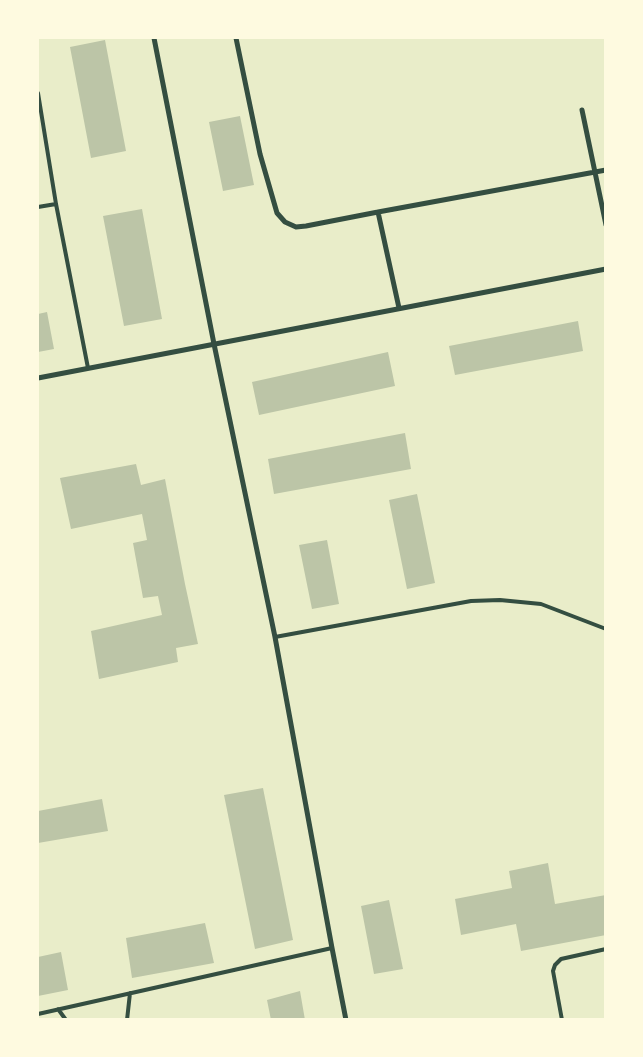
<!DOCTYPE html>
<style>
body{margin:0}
#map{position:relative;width:643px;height:1057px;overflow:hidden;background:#e9edc9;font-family:"Nunito Sans",sans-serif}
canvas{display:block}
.frame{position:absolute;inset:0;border:39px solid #fefae0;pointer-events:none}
</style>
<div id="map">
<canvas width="643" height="1057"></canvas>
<div class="frame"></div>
</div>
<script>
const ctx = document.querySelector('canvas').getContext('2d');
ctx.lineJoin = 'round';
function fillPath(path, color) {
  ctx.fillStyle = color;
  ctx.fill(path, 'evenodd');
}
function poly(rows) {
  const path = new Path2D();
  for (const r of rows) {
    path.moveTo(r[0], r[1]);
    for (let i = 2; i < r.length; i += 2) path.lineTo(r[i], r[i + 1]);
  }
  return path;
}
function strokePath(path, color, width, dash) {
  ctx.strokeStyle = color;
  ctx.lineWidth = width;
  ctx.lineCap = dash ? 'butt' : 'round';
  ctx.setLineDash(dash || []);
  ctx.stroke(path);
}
const building = poly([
 [105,40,126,151,91,158,70,47],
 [240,116,254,185,223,191,209,122],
 [142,209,162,319,124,326,103,216],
 [47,312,54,349,38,352,38,314],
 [578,321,583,351,455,375,449,346],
 [388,352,395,386,259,415,252,382],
 [405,433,411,469,274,494,268,459],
 [136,464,141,485,165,479,185,584,198,644,176,648,178,662,99,679,91,631,162,615,158,596,143,598,133,543,147,540,142,514,71,529,60,478],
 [417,494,435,583,407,589,389,500],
 [327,540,339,604,312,609,299,545],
 [263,788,293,940,255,949,224,795],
 [102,799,108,831,38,843,38,811],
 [548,863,555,904,606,895,606,935,521,951,516,924,461,935,455,899,512,888,509,871],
 [389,900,403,969,374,974,361,906],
 [205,923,214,963,132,978,126,938],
 [61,952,68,990,38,996,38,957],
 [300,991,305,1020,271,1020,267,1000]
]);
const service = poly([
 [38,93,56,204,88,368],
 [38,207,56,204],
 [275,637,471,601,500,600,541,604,606,629],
 [58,1009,66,1020],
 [38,1014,332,948],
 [127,1020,130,993],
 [562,1020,553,971,555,965,561,959,606,949]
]);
const minor = poly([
 [154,38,214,344,275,637,332,948,346,1020],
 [236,38,260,154,277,213,285,222,296,227,306,226,378,212],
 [582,110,606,225],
 [399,308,378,212,606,170],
 [38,378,606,269]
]);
fillPath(building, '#bcc5a7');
strokePath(service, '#344e41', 4);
strokePath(minor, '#344e41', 5);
</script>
